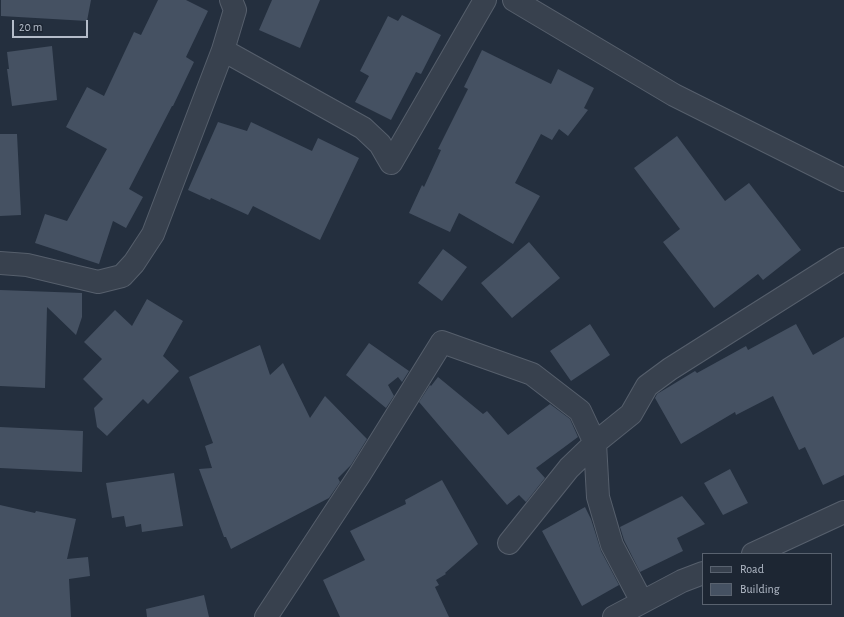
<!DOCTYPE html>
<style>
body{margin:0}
#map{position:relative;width:844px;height:617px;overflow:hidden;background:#242f3e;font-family:"Alegreya Sans",sans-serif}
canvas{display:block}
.legend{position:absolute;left:702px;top:553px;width:130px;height:52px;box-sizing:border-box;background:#1d2633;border:1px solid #59626f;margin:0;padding:5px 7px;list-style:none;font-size:12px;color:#b4bcc9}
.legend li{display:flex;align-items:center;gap:8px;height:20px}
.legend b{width:20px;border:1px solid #59626f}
.scale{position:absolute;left:12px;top:20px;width:76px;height:18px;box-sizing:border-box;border:2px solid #b4bcc9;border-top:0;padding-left:5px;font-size:12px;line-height:14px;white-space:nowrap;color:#b4bcc9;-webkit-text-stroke:3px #1d2633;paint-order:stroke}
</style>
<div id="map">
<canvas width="844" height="617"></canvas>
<ul class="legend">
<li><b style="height:5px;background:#38414e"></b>Road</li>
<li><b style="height:11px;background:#455162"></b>Building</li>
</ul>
<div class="scale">20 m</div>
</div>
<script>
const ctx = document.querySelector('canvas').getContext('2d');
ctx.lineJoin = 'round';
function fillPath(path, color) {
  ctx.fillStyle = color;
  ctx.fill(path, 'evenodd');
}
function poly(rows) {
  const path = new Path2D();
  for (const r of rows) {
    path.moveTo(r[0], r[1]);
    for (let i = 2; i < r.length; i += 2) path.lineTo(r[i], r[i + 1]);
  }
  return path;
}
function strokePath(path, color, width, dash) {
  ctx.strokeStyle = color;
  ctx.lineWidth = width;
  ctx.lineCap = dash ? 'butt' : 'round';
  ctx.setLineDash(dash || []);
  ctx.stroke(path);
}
const building = poly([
 [1,0,91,0,87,21,1,16],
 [158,0,186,0,208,11,186,57,194,62,173,106,172,106,129,189,143,197,126,228,113,221,99,264,35,243,45,214,67,221,107,149,66,127,87,87,104,96,134,32,141,35],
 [272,0,320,0,300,48,259,30],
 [402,15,441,35,421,74,416,72,391,120,355,102,369,76,360,71,388,16,398,21],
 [52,46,57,100,12,106,7,69,9,69,7,52],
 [482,50,551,84,558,69,594,88,584,108,588,110,568,136,559,129,552,140,541,134,515,183,540,196,513,244,459,213,450,232,409,213,422,185,424,187,441,150,438,149,468,89,464,87],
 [218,122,247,131,251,122,312,151,318,138,359,158,320,240,253,206,248,215,211,198,210,200,188,190],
 [0,134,17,134,21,215,0,216],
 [677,136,725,201,749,183,801,250,763,280,758,274,714,308,663,242,680,229,634,168],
 [529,242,560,278,512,318,481,283],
 [443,249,467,267,442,301,418,283],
 [0,290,82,293,82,317,76,335,47,307,45,388,0,386],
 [147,299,183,321,163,356,179,371,148,404,143,399,107,436,97,427,94,408,103,399,83,379,102,359,84,342,115,310,132,326],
 [590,324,610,355,571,381,550,351],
 [796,324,813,355,844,337,844,475,823,485,805,447,799,450,773,396,736,415,735,412,681,444,655,398,657,394,695,371,697,373,746,346,748,350],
 [369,343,409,371,402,382,398,377,388,385,394,396,386,408,346,375],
 [260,345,270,375,283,363,310,418,325,396,367,439,351,465,338,478,340,482,329,498,231,549,226,537,224,537,199,469,212,468,205,446,213,443,189,377],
 [438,377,483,414,487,411,508,435,550,404,570,419,578,437,536,468,545,478,526,502,519,495,507,505,419,402,430,385,431,386],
 [0,427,83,431,82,472,0,468],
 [730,469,748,503,723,515,704,483],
 [174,473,183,526,142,532,141,524,126,527,124,516,112,518,106,483],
 [442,480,478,544,445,573,446,574,436,580,439,585,435,587,449,617,340,617,323,580,365,560,350,531,406,504,405,500],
 [682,496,705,524,677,538,683,551,640,572,624,540,620,527],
 [0,505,35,513,36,511,76,519,67,559,88,557,90,576,69,579,71,617,0,617],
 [585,507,591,519,601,551,619,585,582,606,542,531],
 [204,595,209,617,147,617,146,609]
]);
const street = poly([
 [514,0,674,95,844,180],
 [223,50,363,128,380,144,391,163,485,0],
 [0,263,27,265,98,282,122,276,134,263,153,234,223,50,235,10,231,0],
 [509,543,569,468,595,443,631,414,647,386,670,369,844,259],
 [753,554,844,512],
 [266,617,360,474,442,342,532,374,580,411,595,443,598,497,612,545,642,602],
 [614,617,682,581,703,573]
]);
fillPath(building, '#455162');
strokePath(street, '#565f6c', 24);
strokePath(street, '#38414e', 22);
</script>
